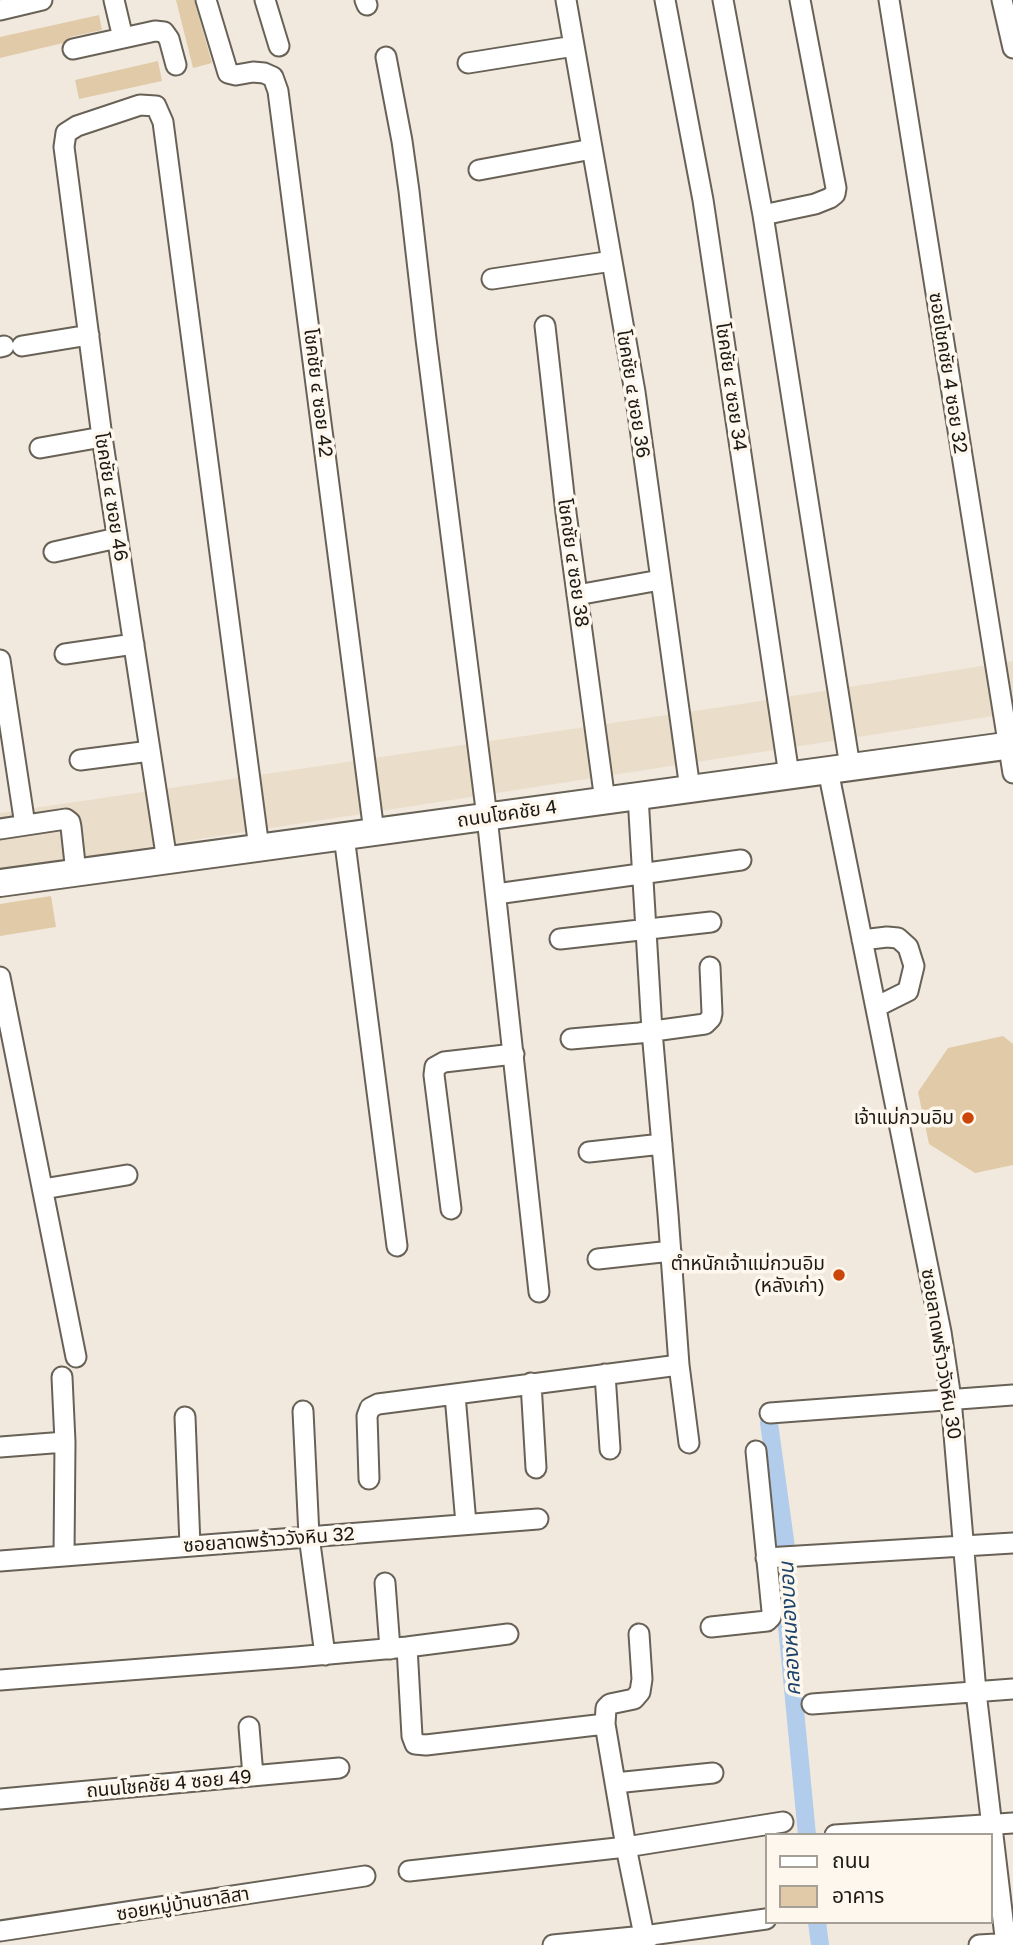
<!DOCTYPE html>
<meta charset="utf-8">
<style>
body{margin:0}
#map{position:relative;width:1013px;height:1945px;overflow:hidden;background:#f2e9de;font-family:"Golos Text","Noto Sans Thai",sans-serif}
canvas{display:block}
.legend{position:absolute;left:765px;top:1833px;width:228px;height:91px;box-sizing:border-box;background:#fef7ed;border:2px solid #a49f97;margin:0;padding:9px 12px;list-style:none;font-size:21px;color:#1c1a15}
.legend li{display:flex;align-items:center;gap:14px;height:35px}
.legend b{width:35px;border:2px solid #a49f97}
</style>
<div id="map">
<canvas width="1013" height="1945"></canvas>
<ul class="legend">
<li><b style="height:9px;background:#fff"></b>ถนน</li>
<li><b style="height:19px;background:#e1caa8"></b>อาคาร</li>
</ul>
</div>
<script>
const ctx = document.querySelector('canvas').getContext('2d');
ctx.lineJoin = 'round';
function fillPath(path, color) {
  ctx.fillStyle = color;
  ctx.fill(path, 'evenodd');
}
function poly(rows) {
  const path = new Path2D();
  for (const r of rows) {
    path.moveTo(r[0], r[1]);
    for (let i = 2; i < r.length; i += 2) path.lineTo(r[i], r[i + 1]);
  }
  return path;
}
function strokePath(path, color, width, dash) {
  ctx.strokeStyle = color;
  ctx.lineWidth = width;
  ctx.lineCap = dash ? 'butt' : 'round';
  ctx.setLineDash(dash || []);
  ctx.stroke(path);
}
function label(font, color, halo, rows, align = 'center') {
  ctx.font = font + ' "Golos Text","Noto Sans Thai",sans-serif';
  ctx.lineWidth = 7;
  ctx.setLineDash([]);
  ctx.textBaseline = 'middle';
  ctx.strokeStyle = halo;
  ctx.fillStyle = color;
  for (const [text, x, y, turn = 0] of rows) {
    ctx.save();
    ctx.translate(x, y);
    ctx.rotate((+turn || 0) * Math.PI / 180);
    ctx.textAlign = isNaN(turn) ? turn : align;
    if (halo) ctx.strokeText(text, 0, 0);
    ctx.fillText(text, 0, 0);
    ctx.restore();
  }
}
const built = poly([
 [1013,661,1013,713,0,870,0,813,728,706]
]);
const canal = poly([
 [769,1423,787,1555,787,1626,807,1835],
 [817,1922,820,1945]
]);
const building = poly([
 [176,0,194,0,212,63,193,68],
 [99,15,102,30,70,37,63,43,0,58,0,37],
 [158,61,162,81,79,99,75,80],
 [51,896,56,927,0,936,0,904],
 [1003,1036,1013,1044,1013,1165,975,1173,929,1144,918,1092,948,1048]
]);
const street = poly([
 [114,0,123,38],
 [206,0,228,73,236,75,253,72,264,73,273,77,278,91,374,832],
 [265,0,279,46],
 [365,0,367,5],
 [566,0,635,392,690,789],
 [665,0,703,200,789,775],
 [723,0,763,215,850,767],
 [889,0,1013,773],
 [1002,0,1013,48],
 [0,10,42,0],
 [73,49,155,31,164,32,169,39,176,65],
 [386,57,402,141,409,191,426,339,487,817,539,1292],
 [468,63,574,46],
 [479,170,592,149],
 [763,215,815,204,830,198,835,194,836,188,800,0],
 [492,279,612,261],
 [545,326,566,513,605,801],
 [22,346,89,335],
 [0,347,4,346],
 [40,448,102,437],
 [54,552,117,538],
 [577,595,660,580],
 [65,654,134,644],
 [0,660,25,825],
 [80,760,150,751],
 [828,770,941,1332,951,1399,976,1692,1006,1945],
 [638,796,652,1031,668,1214,679,1365,689,1443],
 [0,829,66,819,70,822,71,827,76,873],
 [344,836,397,1246],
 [167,861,102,437,64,147,66,133,77,126,140,105,156,106,163,122,259,848],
 [496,894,741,860],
 [560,939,711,922],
 [862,940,887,937,898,938,908,947,914,966,908,991,876,1007],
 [0,977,76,1357],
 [571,1039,639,1033,705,1024,711,1018,712,1013,710,967],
 [589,1152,662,1144],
 [43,1189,127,1175],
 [451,1209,434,1075,435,1067,444,1062,514,1054],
 [598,1259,671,1251],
 [605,1374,610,1449],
 [62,1377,65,1442,64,1556],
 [531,1383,536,1468],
 [455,1395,466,1524],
 [303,1411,309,1536,325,1655],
 [770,1413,1013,1395],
 [185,1417,190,1546],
 [0,1447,65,1442],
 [369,1479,367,1416,370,1408,378,1404,679,1365],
 [766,1558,1013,1543],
 [0,1561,538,1519],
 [385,1583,390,1649],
 [711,1627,767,1621,771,1617,772,1611,756,1451],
 [639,1634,642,1679,640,1692,634,1699,610,1704,606,1708,605,1724,626,1847,646,1945],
 [407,1647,412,1736,415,1744,426,1745,605,1724],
 [0,1680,296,1657,407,1647,508,1634],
 [812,1704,1013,1689],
 [249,1727,253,1776],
 [615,1783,713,1773],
 [0,1799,339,1768],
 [835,1835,1013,1823],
 [409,1871,626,1847,783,1822],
 [0,1931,365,1876],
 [553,1945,644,1936,766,1919],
 [979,1945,1013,1943]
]);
const secondary = poly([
 [0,883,1013,745]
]);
const markers = [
 [968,1118,7,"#cc4609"],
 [839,1275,7,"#cc4609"]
];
const streetNames = [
 ["ซอยโชคชัย 4 ซอย 32",948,373,81],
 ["โชคชัย ๔ ซอย 34",731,387,82],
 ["โชคชัย ๔ ซอย 42",318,393,83],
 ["โชคชัย ๔ ซอย 36",633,394,81],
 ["โชคชัย ๔ ซอย 46",111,497,81],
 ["โชคชัย ๔ ซอย 38",573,563,82],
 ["ถนนโชคชัย 4",507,814,-8],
 ["ซอยลาดพร้าววังหิน 30",941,1354,81],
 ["ซอยลาดพร้าววังหิน 32",269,1540,-4],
 ["ถนนโชคชัย 4 ซอย 49",169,1784,-5],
 ["ซอยหมู่บ้านชาลิสา",183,1904,-9]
];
const poiNames = [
 ["เจ้าแม่กวนอิม",954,1118],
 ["ตำหนักเจ้าแม่กวนอิม",825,1264],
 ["(หลังเก่า)",825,1286]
];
const waterNames = [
 ["คลองหนองบอน",790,1629,-93]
];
fillPath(built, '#eadecb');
strokePath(canal, '#b1cdeb', 18);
fillPath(building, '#e1caa8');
strokePath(street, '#686156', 23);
strokePath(secondary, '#686156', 30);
strokePath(street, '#fff', 19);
strokePath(secondary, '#fff', 26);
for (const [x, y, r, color] of markers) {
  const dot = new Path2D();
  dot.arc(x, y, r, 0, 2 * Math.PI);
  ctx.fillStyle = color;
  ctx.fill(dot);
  strokePath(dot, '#fef7ed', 2.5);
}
label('19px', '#1c1a15', '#fef7ed', streetNames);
label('19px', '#1c1a15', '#fef7ed', poiNames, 'right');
label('italic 21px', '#1b436b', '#fef7ed', waterNames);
</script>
